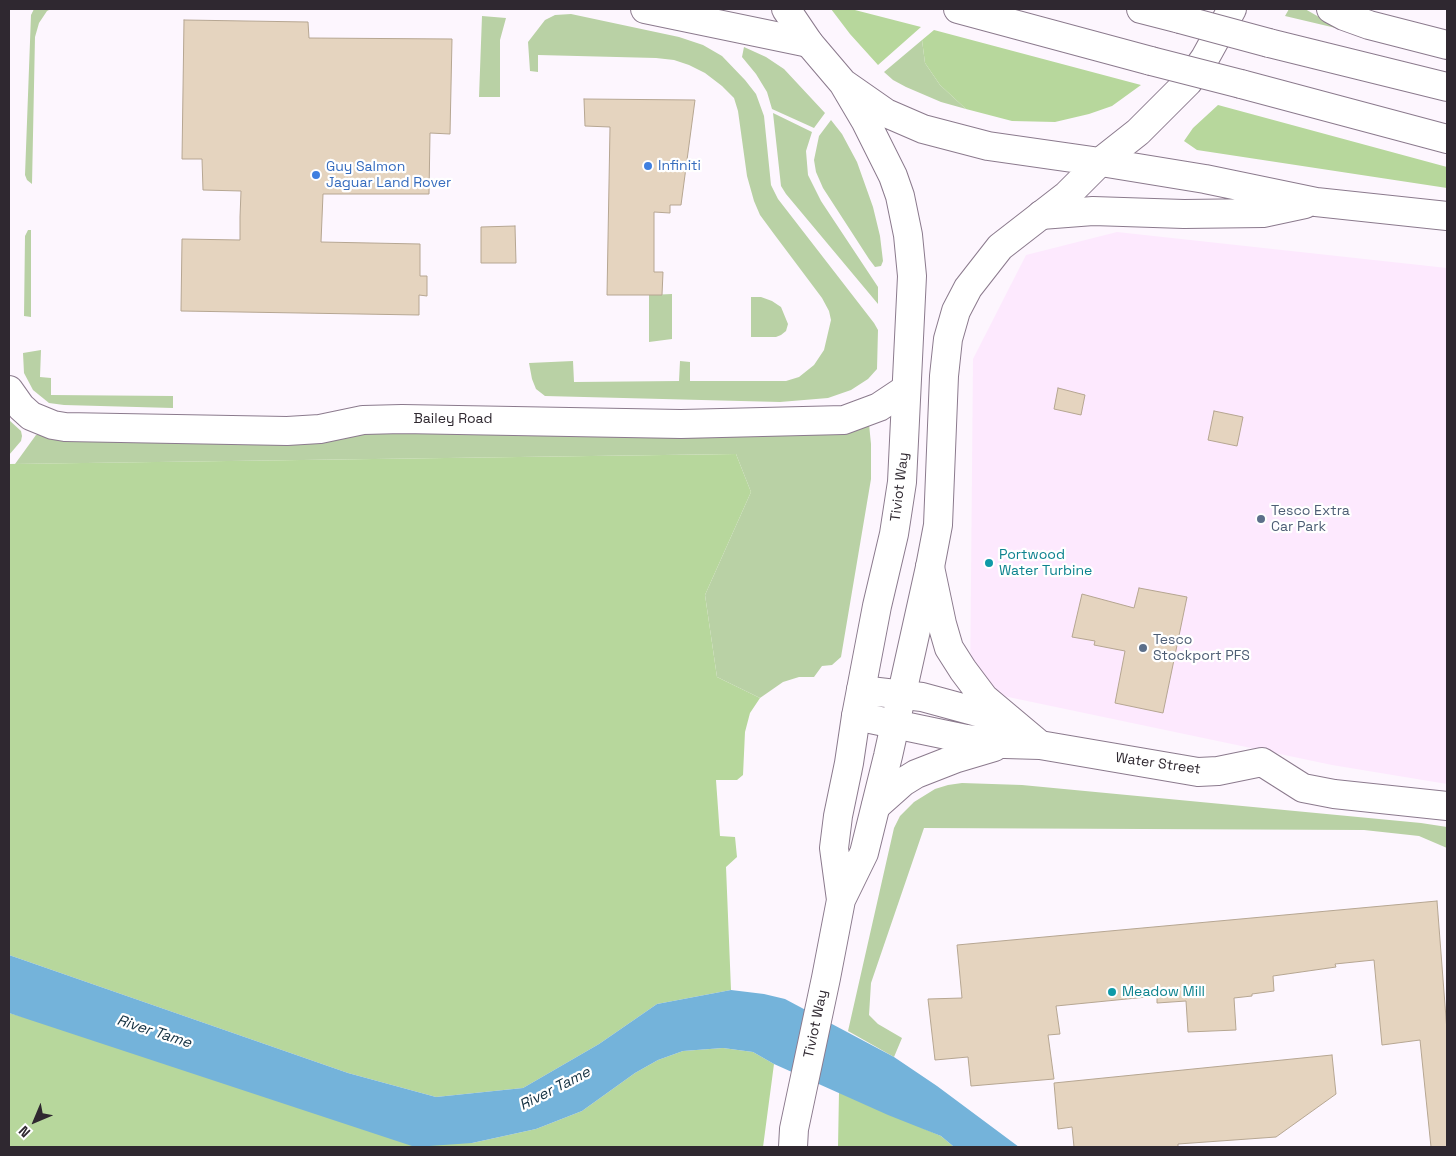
<!DOCTYPE html>
<style>
body{margin:0}
#map{position:relative;width:1456px;height:1156px;overflow:hidden;background:#fdf6fe;font-family:"Space Grotesk",sans-serif}
canvas{display:block}
.frame{position:absolute;inset:0;border:10px solid #2f2830;pointer-events:none}
.north{position:absolute;left:10px;top:1096px;width:50px;height:50px;-webkit-text-stroke:4px #fff;paint-order:stroke;rotate:225deg;font-size:14px;font-weight:700;line-height:20px;text-align:center;color:#2f2830}
.north::after{content:'';display:block;margin:auto;width:18px;height:22px;background:#2f2830;clip-path:polygon(50% 0,100% 100%,50% 72%,0 100%)}
</style>
<div id="map">
<canvas width="1456" height="1156"></canvas>
<div class="frame"></div>
<div class="north">N</div>
</div>
<script>
const ctx = document.querySelector('canvas').getContext('2d');
ctx.lineJoin = 'round';
function fillPath(path, color) {
  ctx.fillStyle = color;
  ctx.fill(path, 'evenodd');
}
function poly(rows) {
  const path = new Path2D();
  for (const r of rows) {
    path.moveTo(r[0], r[1]);
    for (let i = 2; i < r.length; i += 2) path.lineTo(r[i], r[i + 1]);
  }
  return path;
}
function strokePath(path, color, width, dash) {
  ctx.strokeStyle = color;
  ctx.lineWidth = width;
  ctx.lineCap = dash ? 'butt' : 'round';
  ctx.setLineDash(dash || []);
  ctx.stroke(path);
}
function label(font, color, halo, rows, align = 'center') {
  ctx.font = font + ' "Space Grotesk",sans-serif';
  ctx.lineWidth = 4.5;
  ctx.setLineDash([]);
  ctx.textBaseline = 'middle';
  ctx.strokeStyle = halo;
  ctx.fillStyle = color;
  for (const [text, x, y, turn = 0] of rows) {
    ctx.save();
    ctx.translate(x, y);
    ctx.rotate((+turn || 0) * Math.PI / 180);
    ctx.textAlign = isNaN(turn) ? turn : align;
    if (halo) ctx.strokeText(text, 0, 0);
    ctx.fillText(text, 0, 0);
    ctx.restore();
  }
}
const built = poly([
 [1117,232,1447,268,1447,784,1332,765,970,689,973,359,1026,255]
]);
const green = poly([
 [34,9,51,9,47,11,39,23,35,37,32,184,27,180,25,175,31,15],
 [1289,9,1305,9,1340,29,1285,16],
 [571,14,679,37,703,45,722,56,745,80,756,94,764,116,771,185,778,199,874,323,878,330,877,369,868,379,851,390,828,398,780,402,545,396,536,389,532,379,529,363,573,361,574,382,679,381,680,361,690,362,690,381,786,381,799,377,814,365,824,350,831,320,829,311,822,298,774,234,760,215,754,201,747,176,738,111,734,98,722,86,705,73,689,65,674,60,656,58,538,55,538,72,530,71,528,42,545,20,555,15],
 [482,16,506,18,500,40,500,97,479,97],
 [922,40,925,63,940,85,966,109,941,102,906,87,893,80,884,72],
 [744,47,766,57,784,69,825,113,814,128,772,109,767,92,756,74,742,57],
 [773,113,812,132,806,151,808,175,821,201,878,287,878,304,786,194,781,186],
 [831,120,842,134,857,162,873,207,880,236,883,261,881,266,875,267,869,259,823,188,816,172,814,160,819,136],
 [28,230,31,230,31,317,24,316,25,236],
 [672,294,672,339,649,342,649,295],
 [751,297,761,297,772,301,781,307,788,324,786,331,781,335,776,337,751,337],
 [41,350,40,377,51,378,51,395,173,396,173,408,64,405,49,403,33,390,24,373,23,353],
 [9,420,21,431,22,436,21,441,9,455],
 [869,424,871,444,871,479,841,657,832,665,822,666,814,677,799,677,783,682,760,698,717,677,705,595,751,492,736,454,15,464,36,435,41,434,353,433],
 [962,783,1022,785,1421,823,1447,827,1447,848,1419,836,1364,830,924,828,871,983,869,1015,878,1024,902,1038,894,1057,848,1031,894,828,900,816,914,802,935,789,948,785]
]);
const forest = poly([
 [831,9,851,9,921,27,878,65,850,34],
 [934,30,1141,85,1112,106,1089,114,1055,122,1012,121,966,109,940,85,925,63,922,40],
 [1218,105,1447,167,1447,188,1197,150,1184,141,1193,128],
 [736,454,751,492,705,595,717,677,760,698,750,713,745,732,743,775,737,780,716,780,720,836,735,837,737,857,726,867,731,990,657,1004,599,1044,523,1088,436,1097,348,1073,9,955,9,464],
 [9,1013,472,1143,536,1129,582,1111,635,1073,658,1060,683,1051,723,1048,753,1052,774,1064,763,1147,9,1147],
 [839,1092,941,1136,954,1147,838,1147]
]);
const water = poly([
 [9,955,348,1073,436,1097,523,1088,599,1044,657,1004,731,990,764,994,785,999,894,1057,937,1086,1019,1147,954,1147,941,1136,888,1115,774,1064,753,1052,723,1048,683,1051,658,1060,635,1073,582,1111,536,1129,472,1143,415,1147,9,1013]
]);
const building = poly([
 [184,20,308,22,309,38,452,39,450,134,430,133,429,194,323,194,321,242,420,244,420,276,427,276,427,296,419,295,419,315,181,311,182,239,240,240,240,217,241,191,203,190,202,159,182,159,184,20],
 [584,99,695,100,681,205,670,205,670,213,654,212,654,272,663,272,662,295,607,295,610,127,585,126,584,99],
 [515,226,516,263,481,263,481,227,515,226],
 [1058,388,1085,395,1081,415,1054,409,1058,388],
 [1214,411,1243,417,1237,446,1208,440,1214,411],
 [1139,588,1187,597,1163,713,1115,703,1125,651,1094,645,1095,641,1072,637,1082,594,1134,608,1139,588],
 [1437,901,1447,1031,1447,1147,1431,1147,1420,1040,1382,1045,1374,960,1335,964,1336,967,1273,976,1274,991,1252,994,1252,996,1234,998,1236,1030,1188,1032,1186,1001,1157,1003,1157,996,1056,1006,1060,1034,1048,1035,1054,1079,971,1086,968,1057,935,1060,928,999,962,998,957,945,1437,901],
 [1332,1055,1336,1094,1276,1137,1178,1144,1178,1147,1074,1147,1072,1127,1058,1129,1054,1083,1332,1055]
]);
const street = poly([
 [645,9,809,43],
 [9,390,21,407,31,416,53,425,65,427,287,431,320,429,363,420,402,419,681,424,844,420,879,407,906,389],
 [930,567,942,624,949,648,963,670,984,698,1040,745],
 [861,690,922,697,1003,719],
 [856,716,966,739,1005,744,1040,745,1198,772,1218,771,1262,762,1303,788,1334,794,1447,806],
 [876,806,903,782,916,774,957,758,994,747]
]);
const primary = poly([
 [786,9,809,43,843,83,886,113,923,129,988,146,1100,162,1138,132,1188,82,1205,58,1232,9],
 [841,900,834,848,838,816,849,763,856,716,877,606,894,534,902,482,912,276,908,235,900,196,893,176,866,122,843,83],
 [793,1147,794,1129,826,978,841,900,864,853,888,756,930,567,938,525,944,376,948,339,956,311,968,288,1000,247,1067,195,1100,162]
]);
const highway = poly([
 [958,9,1151,61],
 [1141,9,1180,19],
 [1331,9,1344,16,1369,25,1447,45],
 [1269,43,1447,87],
 [1241,84,1447,139],
 [1101,162,1205,179,1316,202,1447,216],
 [1041,215,1093,211,1184,214,1263,213,1305,204]
]);
const highwayBridge = poly([
 [1180,19,1269,43],
 [1151,61,1241,84]
]);
const markers = [
 [648,166,5,"#3f7fe0"],
 [316,175,5,"#3f7fe0"],
 [1261,519,5,"#5c6f8a"],
 [989,563,5,"#0f9aa8"],
 [1143,648,5,"#5c6f8a"],
 [1112,992,5,"#0f9aa8"]
];
const shopNames = [
 ["Infiniti",658,166],
 ["Guy Salmon",326,167],
 ["Jaguar Land Rover",326,183]
];
const streetNames = [
 ["Bailey Road",453,419],
 ["Tiviot Way",900,487,-83],
 ["Water Street",1158,764,8],
 ["Tiviot Way",816,1024,-78]
];
const serviceNames = [
 ["Tesco Extra",1271,511],
 ["Car Park",1271,527],
 ["Tesco",1153,640],
 ["Stockport PFS",1153,656]
];
const cultureNames = [
 ["Portwood",999,555],
 ["Water Turbine",999,571],
 ["Meadow Mill",1122,992]
];
const waterNames = [
 ["River Tame",154,1032,18],
 ["River Tame",555,1089,-27]
];
fillPath(built, '#fde9fe');
fillPath(green, '#b9d1a5');
fillPath(forest, '#b7d79c');
fillPath(water, '#74b3da');
fillPath(building, '#e5d4bf');
strokePath(building, '#b6a692', 1);
strokePath(street, '#8b7a8d', 30);
strokePath(primary, '#8b7a8d', 30);
strokePath(highway, '#8b7a8d', 30);
strokePath(street, '#fff', 28);
strokePath(primary, '#fff', 28);
strokePath(highway, '#fff', 28);
strokePath(highwayBridge, '#8b7a8d', 30, []);
strokePath(highwayBridge, '#fff', 28);
for (const [x, y, r, color] of markers) {
  const dot = new Path2D();
  dot.arc(x, y, r, 0, 2 * Math.PI);
  ctx.fillStyle = color;
  ctx.fill(dot);
  strokePath(dot, '#fff', 2);
}
label('14px', '#366cbe', '#fff', shopNames, 'left');
label('14px', '#2f2830', '#fff', streetNames);
label('14px', '#4e5e75', '#fff', serviceNames, 'left');
label('14px', '#0d838f', '#fff', cultureNames, 'left');
label('italic 15px', '#143142', '#fff', waterNames);
</script>
